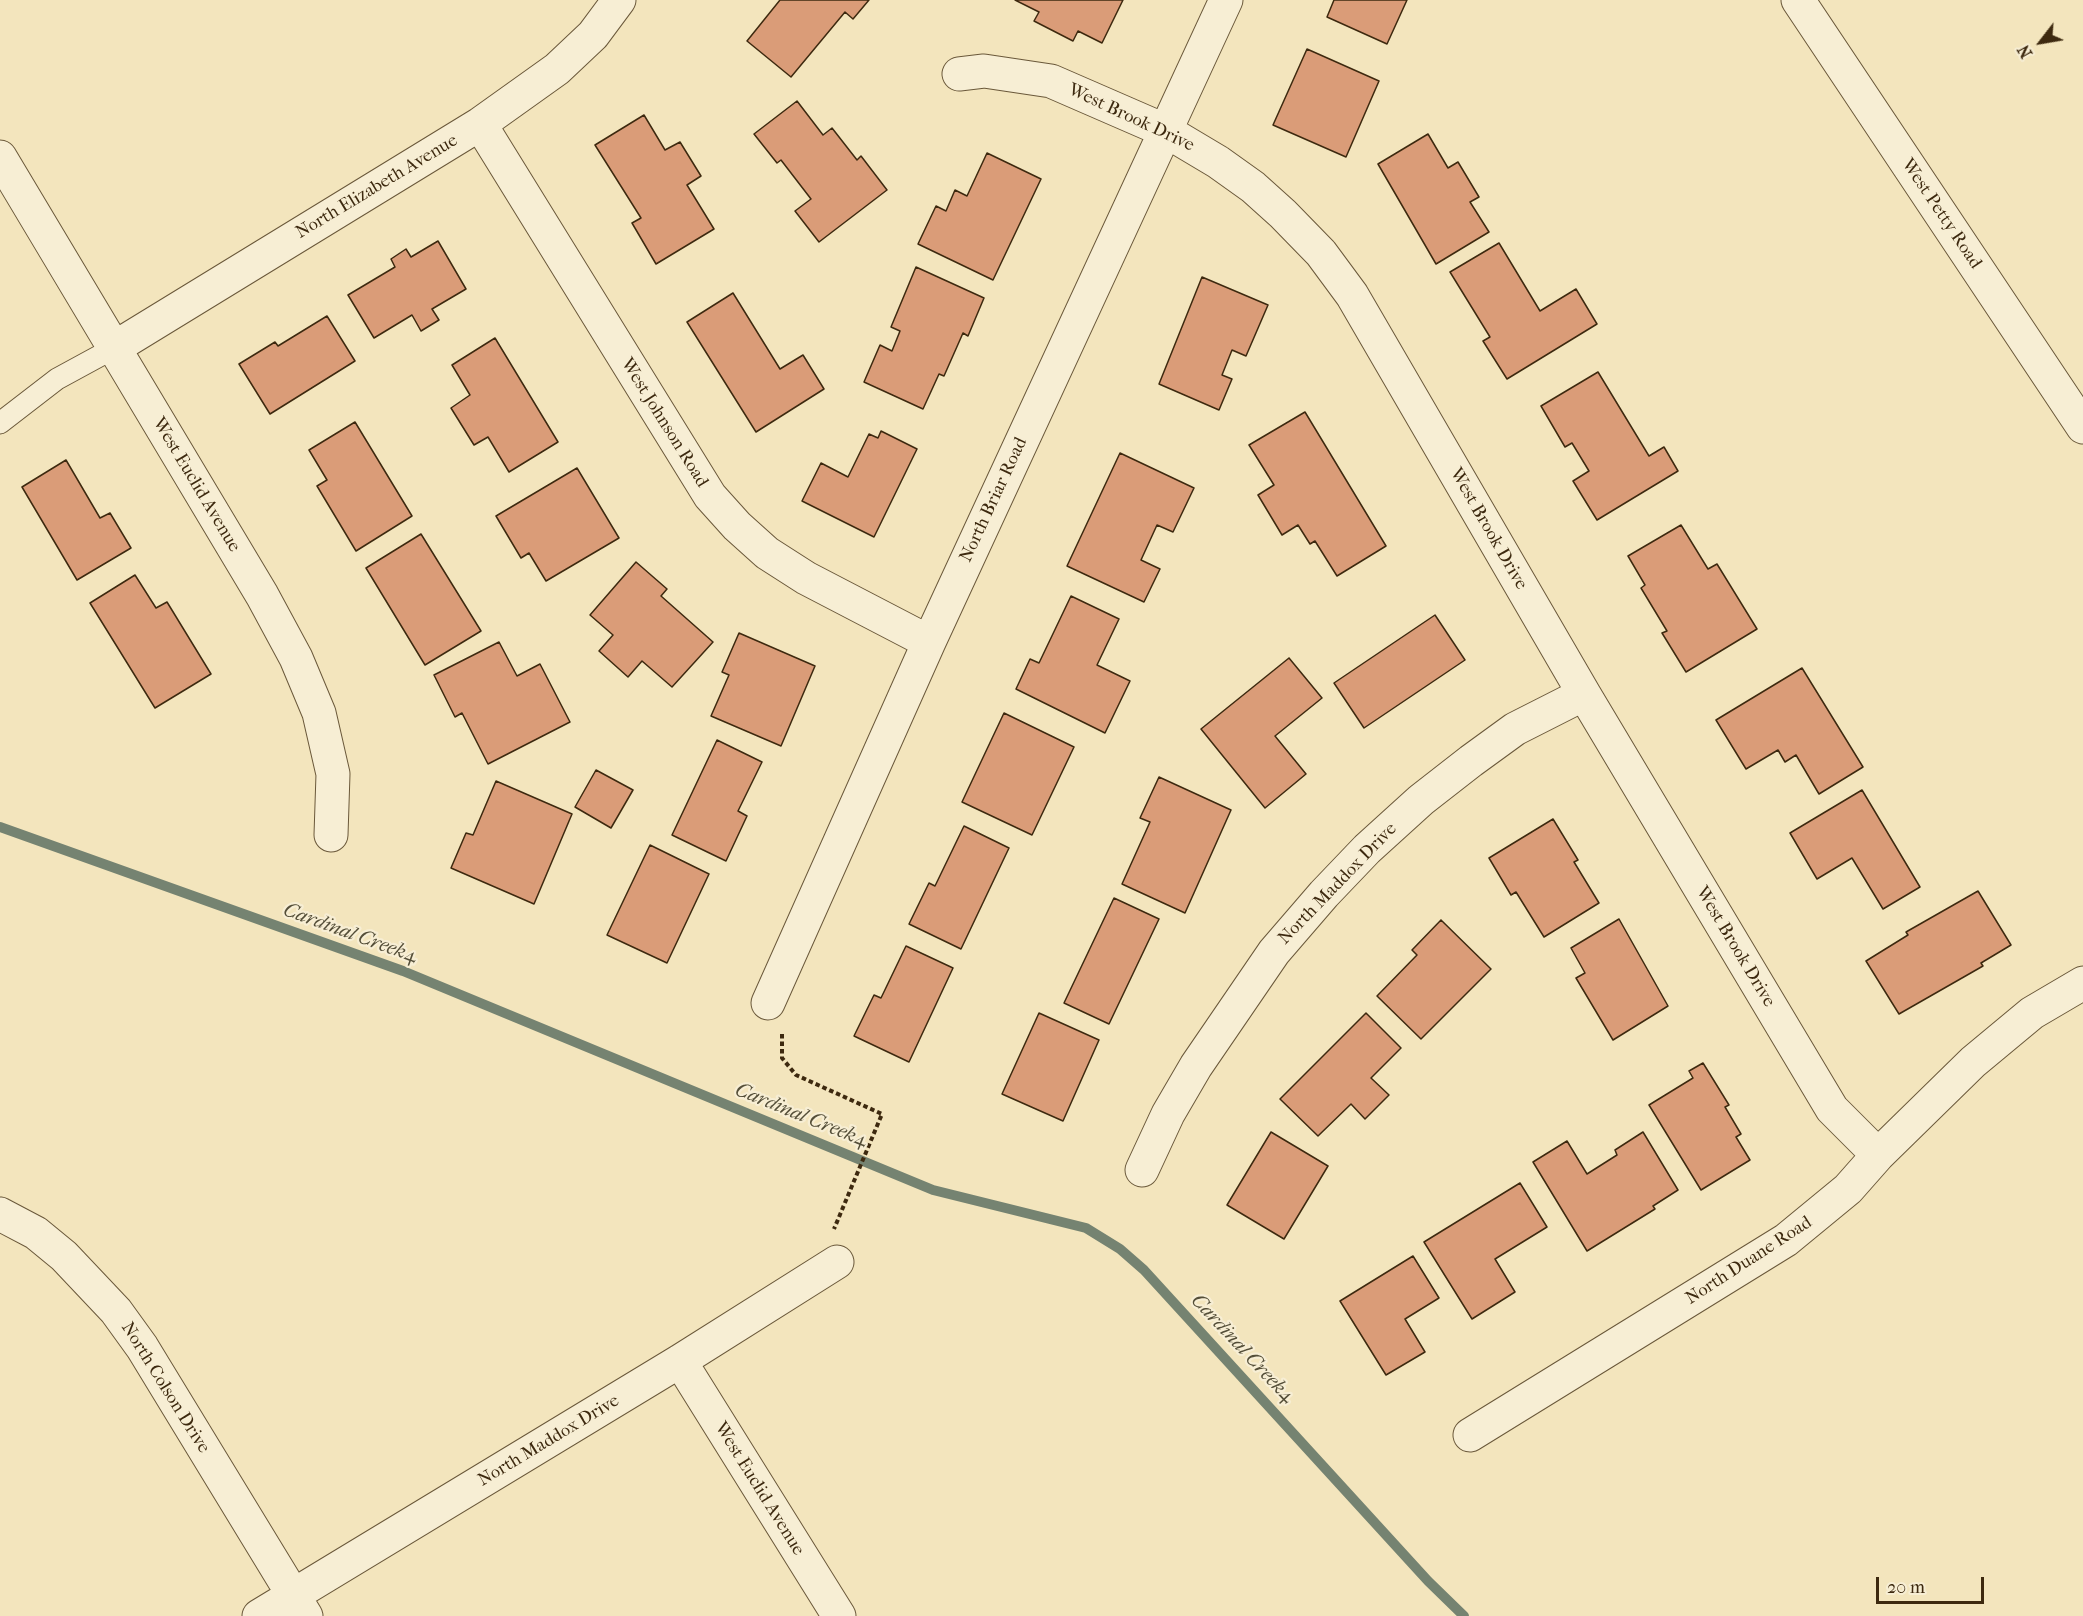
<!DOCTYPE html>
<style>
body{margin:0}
#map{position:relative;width:2083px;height:1616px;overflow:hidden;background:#f3e5bd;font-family:"IM FELL French Canon",serif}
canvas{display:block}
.north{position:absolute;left:2011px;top:12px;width:60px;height:60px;-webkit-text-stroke:4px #f7eed4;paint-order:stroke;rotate:239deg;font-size:16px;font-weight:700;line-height:24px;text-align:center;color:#3d290f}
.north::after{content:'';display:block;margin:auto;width:21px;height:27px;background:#3d290f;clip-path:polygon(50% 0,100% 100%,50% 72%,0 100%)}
.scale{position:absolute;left:1876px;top:1577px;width:108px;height:27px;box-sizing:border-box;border:3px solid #3d290f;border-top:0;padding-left:8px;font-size:18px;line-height:21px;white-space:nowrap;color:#3d290f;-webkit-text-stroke:4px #f7eed4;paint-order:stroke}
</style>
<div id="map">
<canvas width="2083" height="1616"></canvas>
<div class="north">N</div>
<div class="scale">20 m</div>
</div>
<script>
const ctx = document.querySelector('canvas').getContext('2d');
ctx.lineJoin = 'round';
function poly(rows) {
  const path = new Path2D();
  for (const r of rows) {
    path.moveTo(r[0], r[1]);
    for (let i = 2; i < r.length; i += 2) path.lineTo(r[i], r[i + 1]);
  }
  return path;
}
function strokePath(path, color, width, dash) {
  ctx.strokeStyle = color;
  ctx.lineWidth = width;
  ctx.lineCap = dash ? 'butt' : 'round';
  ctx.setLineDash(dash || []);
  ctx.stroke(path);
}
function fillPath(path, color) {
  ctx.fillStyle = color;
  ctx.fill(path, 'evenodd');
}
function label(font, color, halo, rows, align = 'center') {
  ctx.font = font + ' "IM FELL French Canon",serif';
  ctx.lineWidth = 4.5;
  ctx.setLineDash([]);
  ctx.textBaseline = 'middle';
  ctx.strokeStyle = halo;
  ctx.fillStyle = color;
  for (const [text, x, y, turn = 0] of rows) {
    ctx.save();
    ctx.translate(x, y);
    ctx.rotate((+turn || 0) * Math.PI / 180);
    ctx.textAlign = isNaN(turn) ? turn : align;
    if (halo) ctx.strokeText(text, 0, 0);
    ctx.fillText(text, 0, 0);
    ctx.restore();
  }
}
const stream = poly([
 [0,827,403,971,933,1190,1086,1228,1120,1249,1144,1270,1428,1581,1464,1616]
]);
const building = poly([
 [780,0,869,0,853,19,845,12,791,77,747,41,780,0],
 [1015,0,1123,0,1102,43,1078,31,1073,41,1034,21,1039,12,1015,0],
 [1334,0,1407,0,1387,44,1327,17,1334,0],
 [1307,49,1379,81,1346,157,1273,125,1307,49],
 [797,101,823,135,832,128,857,160,861,156,887,190,819,242,795,211,811,199,781,160,777,163,754,134,797,101],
 [644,115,665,150,680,142,701,176,687,185,714,229,656,264,632,223,641,218,595,145,644,115],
 [1428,134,1448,168,1458,162,1479,197,1470,202,1489,232,1436,264,1378,164,1428,134],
 [987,153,1041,179,993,280,918,244,936,206,946,211,955,190,967,196,987,153],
 [438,241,466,289,432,309,439,320,421,331,412,315,374,338,348,295,395,267,391,259,406,249,411,257,438,241],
 [1499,243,1540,311,1576,289,1597,324,1507,379,1483,341,1490,337,1450,272,1499,243],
 [916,267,984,298,968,336,963,333,944,376,939,374,923,409,864,382,880,345,892,351,900,331,891,327,916,267],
 [1202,277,1268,305,1246,356,1232,350,1222,375,1232,379,1219,410,1159,384,1202,277],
 [733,293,780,369,803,355,824,389,756,432,687,322,733,293],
 [327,316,355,361,270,414,239,364,275,342,278,346,327,316],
 [495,338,558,442,509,472,488,437,474,445,451,408,470,395,452,365,495,338],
 [1598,372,1649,456,1664,447,1678,471,1597,520,1573,481,1589,471,1572,443,1565,447,1541,406,1598,372],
 [1305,412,1386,546,1337,576,1315,541,1310,544,1298,525,1282,535,1258,495,1274,485,1249,445,1305,412],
 [355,422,412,516,356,551,317,486,327,480,309,450,355,422],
 [881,431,917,449,874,537,802,501,821,463,848,477,869,434,878,438,881,431],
 [1120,453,1194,488,1173,532,1157,525,1141,560,1160,569,1144,602,1067,566,1120,453],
 [66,460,100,518,110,513,131,548,77,580,22,487,66,460],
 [577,468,619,538,546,581,529,553,521,558,496,516,577,468],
 [1681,525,1708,569,1717,564,1757,629,1686,672,1662,633,1667,631,1641,588,1645,585,1628,556,1681,525],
 [421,534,481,631,425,665,366,568,421,534],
 [636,562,667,589,661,596,713,642,672,687,642,661,628,677,599,651,613,635,590,615,636,562],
 [135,575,156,608,167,602,211,674,155,708,90,603,135,575],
 [1071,596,1119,619,1097,665,1130,681,1105,733,1016,689,1030,659,1039,663,1071,596],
 [1435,615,1465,660,1364,728,1334,683,1435,615],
 [739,633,815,666,781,746,711,716,729,675,722,672,739,633],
 [499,642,517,676,540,664,570,722,488,764,462,713,455,717,434,675,499,642],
 [1289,658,1322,698,1275,736,1306,774,1265,808,1201,729,1289,658],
 [1802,668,1863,767,1819,794,1796,755,1785,762,1778,750,1746,769,1716,720,1802,668],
 [1004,713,1074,747,1032,835,962,802,1004,713],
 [717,740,762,762,738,811,747,816,726,861,672,835,717,740],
 [596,770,633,790,611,828,575,807,596,770],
 [1159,777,1231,810,1185,913,1122,884,1150,822,1140,818,1159,777],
 [496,781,572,814,534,904,451,868,466,833,473,835,496,781],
 [1862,790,1920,887,1883,909,1852,858,1817,879,1790,833,1862,790],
 [1553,819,1578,860,1574,862,1599,903,1544,937,1516,892,1511,895,1489,858,1553,819],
 [964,826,1009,848,961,949,909,924,929,883,935,886,964,826],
 [650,845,709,874,667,963,607,935,650,845],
 [1978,891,2011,945,1981,963,1983,966,1899,1014,1866,961,1908,935,1906,932,1978,891],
 [1114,898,1159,919,1109,1024,1064,1003,1114,898],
 [1619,919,1668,1006,1613,1040,1576,978,1585,973,1571,948,1619,919],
 [1441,920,1491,969,1421,1039,1377,996,1417,955,1412,950,1441,920],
 [906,946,953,968,909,1062,854,1036,874,995,881,998,906,946],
 [1039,1013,1099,1040,1063,1121,1002,1094,1039,1013],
 [1366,1013,1401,1048,1371,1078,1389,1095,1365,1119,1351,1104,1318,1136,1280,1099,1366,1013],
 [1703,1063,1729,1105,1725,1107,1741,1134,1736,1137,1750,1160,1701,1190,1649,1105,1693,1078,1689,1071,1703,1063],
 [1271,1132,1328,1166,1284,1239,1227,1205,1271,1132],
 [1643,1132,1678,1190,1653,1206,1655,1209,1587,1251,1533,1162,1567,1141,1587,1174,1617,1155,1615,1150,1643,1132],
 [1520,1183,1547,1227,1495,1259,1515,1292,1472,1319,1424,1242,1520,1183],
 [1413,1256,1439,1298,1405,1319,1425,1352,1386,1375,1340,1301,1413,1256]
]);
const path = poly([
 [782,1034,782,1058,796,1075,882,1114,834,1229]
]);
const service = poly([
 [0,423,57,379,114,348]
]);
const minor = poly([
 [1798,0,2083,427],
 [959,74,984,71,1051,81,1166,131,1218,162,1253,187,1283,214,1321,253,1352,295,1584,694,1832,1109,1878,1155],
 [480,124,710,496,737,526,767,553,806,578,929,642],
 [0,157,262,595,296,658,319,713,333,774,331,835],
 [114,348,480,124,557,69,593,35,619,0],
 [768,1003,929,642,1226,0],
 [1142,1170,1168,1114,1196,1066,1274,952,1324,894,1367,849,1421,800,1471,761,1515,729,1584,694],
 [0,1214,36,1233,64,1256,116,1311,142,1347,306,1616],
 [680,1361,839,1616],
 [1470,1435,1786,1240,1848,1189,1878,1155,1973,1062,2032,1013,2083,983],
 [259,1616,680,1361,837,1262]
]);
const streetNames = [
 ["West Brook Drive",1131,118,25],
 ["North Elizabeth Avenue",377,187,-31],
 ["West Petty Road",1941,214,56],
 ["West Johnson Road",664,423,58],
 ["West Euclid Avenue",196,485,59],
 ["North Briar Road",994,500,-65],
 ["West Brook Drive",1488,529,60],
 ["North Maddox Drive",1338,884,-46],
 ["West Brook Drive",1735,947,59],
 ["North Duane Road",1749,1261,-33],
 ["North Colson Drive",165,1388,58],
 ["North Maddox Drive",549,1441,-31],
 ["West Euclid Avenue",759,1489,58]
];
const waterNames = [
 ["Cardinal Creek4",350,934,20],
 ["Cardinal Creek4",801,1116,22],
 ["Cardinal Creek4",1242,1349,47]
];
strokePath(stream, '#758371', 10);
fillPath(building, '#da9c78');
strokePath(building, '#3d290f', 1.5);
strokePath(service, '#6a583a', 23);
strokePath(minor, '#6a583a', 35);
strokePath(path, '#3d290f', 4, [4.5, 3]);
strokePath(service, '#f7eed4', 21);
strokePath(minor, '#f7eed4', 33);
label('18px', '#3d290f', '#f7eed4', streetNames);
label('italic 20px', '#544e38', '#f7eed4', waterNames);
</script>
